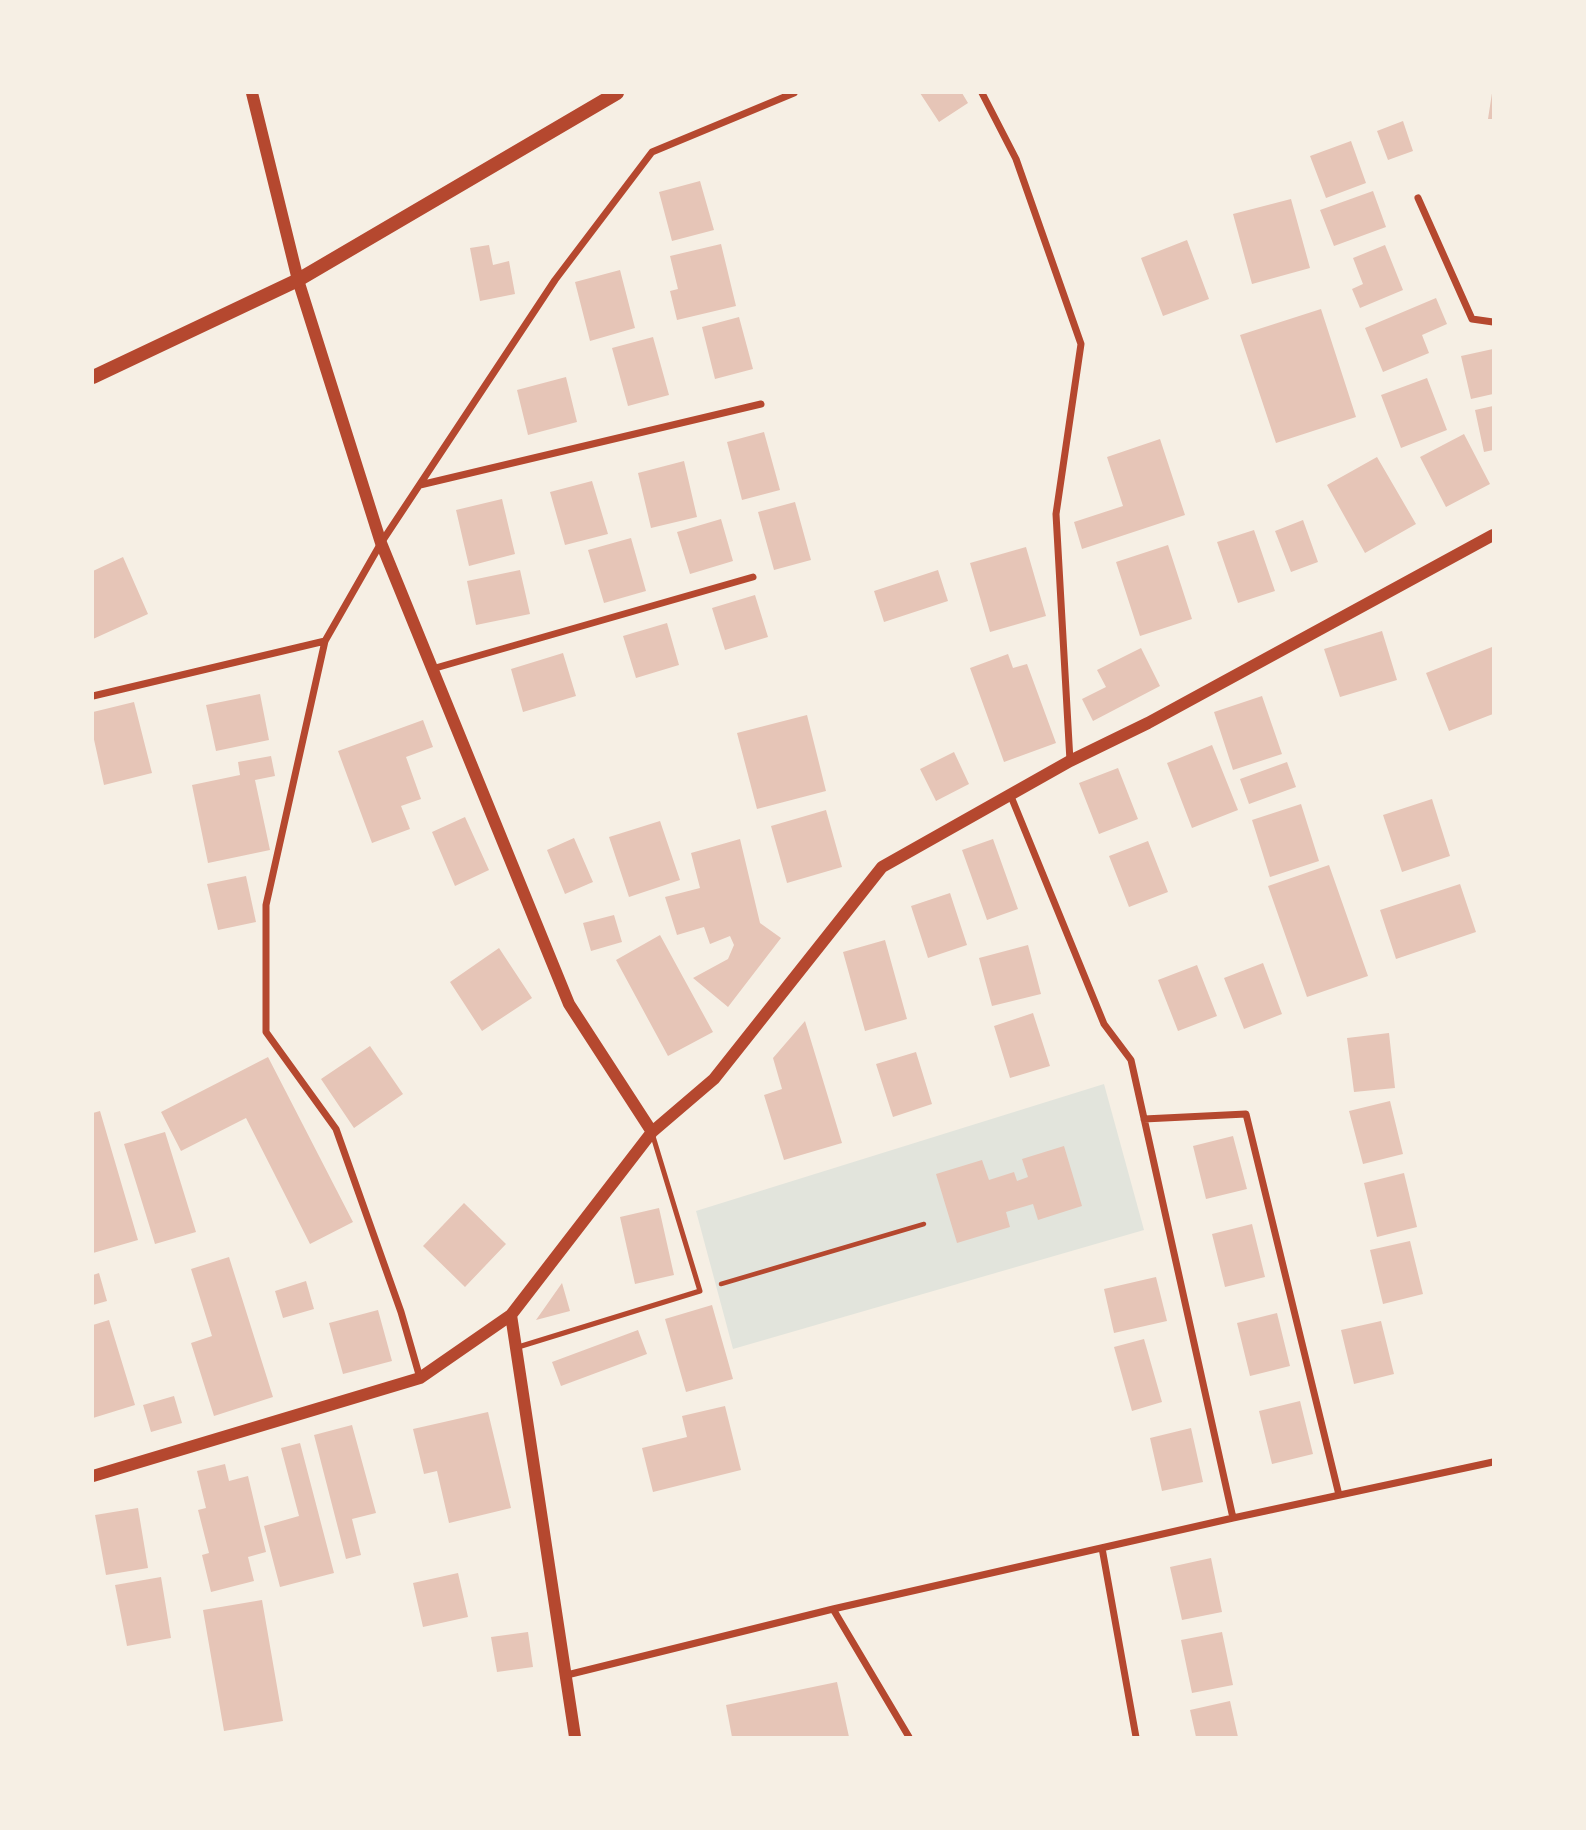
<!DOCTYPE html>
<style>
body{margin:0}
#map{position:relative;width:1586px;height:1830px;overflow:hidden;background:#f6efe4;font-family:"Roboto Condensed",sans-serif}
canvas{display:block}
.frame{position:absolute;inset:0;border:94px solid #f6efe4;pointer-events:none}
</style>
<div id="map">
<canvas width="1586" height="1830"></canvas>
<div class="frame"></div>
</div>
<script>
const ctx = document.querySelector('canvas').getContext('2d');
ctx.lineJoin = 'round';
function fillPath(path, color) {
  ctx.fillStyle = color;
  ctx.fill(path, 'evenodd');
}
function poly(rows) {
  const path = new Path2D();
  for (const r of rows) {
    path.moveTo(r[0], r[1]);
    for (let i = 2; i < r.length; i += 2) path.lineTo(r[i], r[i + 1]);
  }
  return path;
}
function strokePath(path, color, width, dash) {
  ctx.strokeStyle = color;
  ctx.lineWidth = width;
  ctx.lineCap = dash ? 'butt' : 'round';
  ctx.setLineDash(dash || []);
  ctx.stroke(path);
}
const green = poly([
 [1104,1084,1144,1230,733,1349,696,1211]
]);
const building = poly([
 [920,93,962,93,968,103,939,122],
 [1492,93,1493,93,1493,119,1488,119],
 [1403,121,1413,151,1388,160,1377,131],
 [1351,141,1366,183,1326,198,1310,156],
 [700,181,714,230,672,241,659,192],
 [1373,191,1386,227,1334,246,1320,210],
 [1291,199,1310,268,1252,284,1233,214],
 [1187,240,1209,299,1163,316,1141,258],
 [721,244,736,306,677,320,670,291,678,289,670,256],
 [489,245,493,265,509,261,515,294,480,301,470,248],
 [1385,245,1403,290,1360,308,1352,289,1363,284,1353,258],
 [620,270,635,328,590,341,575,282],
 [1436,298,1447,324,1422,335,1429,353,1383,372,1365,328],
 [1321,309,1356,417,1276,443,1240,335],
 [739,317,753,369,715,379,702,327],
 [653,337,669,395,628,406,612,348],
 [1493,349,1493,394,1471,399,1461,356],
 [566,377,577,422,528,435,517,390],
 [1427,378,1447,430,1401,448,1381,395],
 [1493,406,1493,450,1484,452,1475,410],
 [764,432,780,490,742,500,727,442],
 [1464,434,1490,484,1446,507,1420,457],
 [1160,439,1185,515,1082,549,1074,522,1123,506,1107,457],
 [1377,457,1416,524,1365,553,1327,485],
 [684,461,697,517,651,528,638,473],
 [592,481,608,534,565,545,550,492],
 [502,499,515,554,469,566,456,510],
 [795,502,811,560,774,570,758,512],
 [721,519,733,561,690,574,677,532],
 [1303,520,1318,562,1291,572,1275,531],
 [1254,530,1275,591,1238,603,1217,542],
 [631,538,646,591,604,603,588,550],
 [1168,545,1192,619,1140,636,1116,562],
 [1026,547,1046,616,990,632,970,563],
 [123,557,148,614,93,639,93,571],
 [520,570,530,614,476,625,467,581],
 [938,570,948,601,884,622,874,591],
 [755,595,768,637,725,650,712,608],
 [667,623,679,665,636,678,623,636],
 [1382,631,1397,680,1340,697,1324,649],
 [1492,647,1493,714,1449,731,1426,673],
 [1141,648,1160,686,1093,721,1082,699,1106,687,1097,670],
 [563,653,576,696,523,712,511,669],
 [1008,654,1013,668,1027,664,1056,743,1004,762,970,668],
 [260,694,269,740,216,751,206,705],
 [1262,696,1282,754,1233,770,1214,712],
 [134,702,152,773,104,785,93,735,93,712],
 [807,715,826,791,757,809,737,733],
 [423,720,433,747,406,757,421,799,401,806,410,829,372,843,338,751],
 [1212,745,1238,810,1192,828,1167,763],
 [954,752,969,784,936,801,920,769],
 [271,756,275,776,255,780,270,850,208,863,192,785,240,775,238,762],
 [1287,762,1296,787,1249,804,1240,779],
 [1118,768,1138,819,1099,834,1079,783],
 [1432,799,1450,856,1402,872,1383,815],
 [1301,804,1319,861,1270,877,1252,820],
 [826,810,842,867,787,883,771,826],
 [465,817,489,870,455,886,432,832],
 [660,821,680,880,629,897,609,837],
 [574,838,593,882,565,894,547,850],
 [740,839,760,923,781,938,728,1007,693,978,728,959,734,945,730,936,710,944,704,927,677,935,665,897,700,888,691,853],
 [993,839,1018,909,987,920,962,850],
 [1148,841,1168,892,1129,907,1109,856],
 [1329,865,1368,976,1307,997,1268,886],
 [246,876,256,922,218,930,207,884],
 [1460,884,1476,932,1396,959,1380,910],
 [950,893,967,945,928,958,911,906],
 [614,915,622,942,591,951,583,923],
 [660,935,713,1032,668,1056,616,960],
 [885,940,907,1019,865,1031,843,952],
 [1028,945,1041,994,992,1006,979,958],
 [499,948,532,998,482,1031,450,982],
 [1263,963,1282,1014,1244,1029,1224,978],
 [1197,965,1217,1016,1178,1031,1158,980],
 [1033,1013,1050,1066,1010,1078,994,1026],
 [805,1021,842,1143,784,1160,764,1095,782,1089,773,1058],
 [1389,1033,1395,1088,1354,1092,1347,1038],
 [370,1046,403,1094,354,1128,321,1079],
 [916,1052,932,1104,893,1117,876,1064],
 [268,1057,353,1222,310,1244,246,1118,181,1151,161,1112],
 [1390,1101,1403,1154,1363,1164,1349,1111],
 [100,1111,138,1240,93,1253,93,1113],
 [165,1132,196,1232,155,1244,124,1144],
 [1233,1136,1247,1189,1206,1199,1193,1146],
 [1064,1146,1082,1206,1038,1220,1033,1204,1006,1212,1010,1227,957,1243,936,1174,982,1160,989,1180,1014,1172,1017,1181,1028,1177,1022,1159],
 [1404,1173,1417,1227,1377,1237,1364,1183],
 [464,1203,506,1244,465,1287,423,1246],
 [659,1208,674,1275,635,1284,620,1217],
 [1252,1224,1265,1277,1225,1287,1212,1234],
 [1410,1241,1423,1294,1383,1304,1370,1250],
 [229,1257,273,1397,214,1416,191,1343,212,1336,191,1269],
 [99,1273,107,1301,93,1305,93,1275],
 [1156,1277,1167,1321,1114,1333,1104,1289],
 [306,1281,314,1309,283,1318,275,1291],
 [562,1283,570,1311,536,1320],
 [712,1305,733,1379,686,1392,665,1319],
 [378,1310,392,1361,343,1374,329,1323],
 [1277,1313,1290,1366,1250,1376,1237,1323],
 [109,1320,135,1405,93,1418,93,1325],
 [1381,1321,1394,1374,1354,1384,1341,1330],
 [638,1330,647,1354,561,1386,552,1362],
 [1144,1339,1162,1402,1132,1411,1114,1347],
 [174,1396,182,1423,151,1432,143,1405],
 [1300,1401,1313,1454,1272,1464,1259,1411],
 [725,1406,741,1470,653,1492,642,1448,687,1437,682,1416],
 [488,1412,511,1508,449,1523,437,1471,424,1474,413,1429],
 [352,1425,376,1513,352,1519,361,1555,346,1559,314,1435],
 [1191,1428,1203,1482,1162,1491,1150,1438],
 [300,1443,334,1573,280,1587,264,1526,299,1516,281,1448],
 [225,1464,229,1481,248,1476,266,1552,248,1557,254,1581,211,1592,202,1555,209,1553,198,1510,206,1508,197,1471],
 [138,1508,148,1568,106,1575,95,1515],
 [1211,1558,1222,1612,1182,1620,1170,1567],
 [458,1573,468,1617,423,1627,413,1583],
 [161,1577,171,1638,127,1646,115,1585],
 [262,1600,283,1721,224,1731,203,1610],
 [528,1632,533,1667,497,1672,491,1637],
 [1222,1632,1233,1685,1192,1693,1181,1640],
 [837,1682,849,1737,732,1737,726,1705],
 [1230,1701,1238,1737,1196,1737,1190,1710]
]);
const path = poly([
 [721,1284,924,1224]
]);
const service = poly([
 [515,1348,700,1291,652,1133]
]);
const minor = poly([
 [982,93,1016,159,1081,344,1056,514,1070,761],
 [1418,198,1472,319,1493,322],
 [420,485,761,404],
 [432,669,753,577],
 [93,696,325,641],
 [1010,794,1104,1024,1131,1060,1233,1518],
 [1144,1119,1246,1114,1339,1495],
 [420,1378,401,1312,336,1129,266,1032,266,905,325,641,381,543,555,280,652,152,794,93],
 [1102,1548,1136,1737],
 [833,1609,909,1737],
 [567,1675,833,1609,1233,1518,1493,1462]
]);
const tertiary = poly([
 [252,93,298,280,381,543,569,1004,652,1132],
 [511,1315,575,1737],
 [93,1476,420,1378,511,1315,652,1132,714,1079,882,867,1070,761,1148,723,1493,535]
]);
const secondary = poly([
 [93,377,298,280,617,93]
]);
fillPath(green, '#e2e4dc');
fillPath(building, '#e6c5b7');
strokePath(path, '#b5482f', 4.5);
strokePath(service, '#b5482f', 5);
strokePath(minor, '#b5482f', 7);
strokePath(tertiary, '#b5482f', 12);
strokePath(secondary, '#b5482f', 14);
</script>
